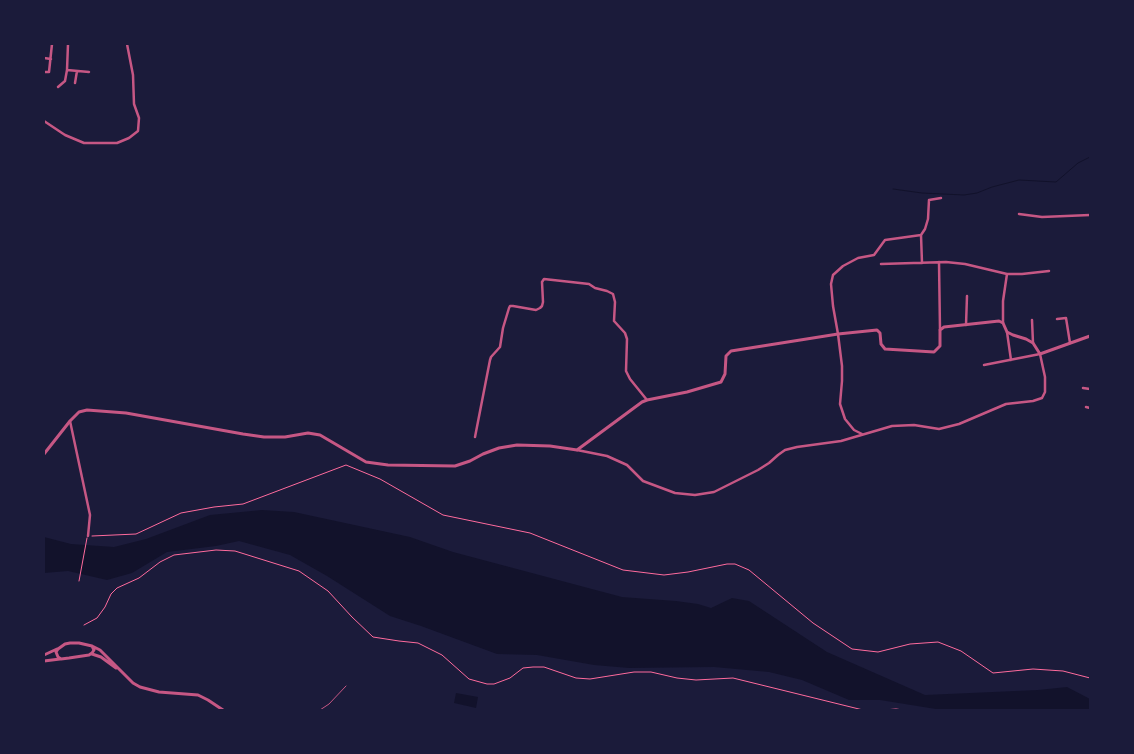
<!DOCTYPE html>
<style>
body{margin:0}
#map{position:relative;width:1134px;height:754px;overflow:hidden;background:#1b1b3a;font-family:Raleway,sans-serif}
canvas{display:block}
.frame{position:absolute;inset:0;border:45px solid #1b1b3a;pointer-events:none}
</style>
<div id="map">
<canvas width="1134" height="754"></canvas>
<div class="frame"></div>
</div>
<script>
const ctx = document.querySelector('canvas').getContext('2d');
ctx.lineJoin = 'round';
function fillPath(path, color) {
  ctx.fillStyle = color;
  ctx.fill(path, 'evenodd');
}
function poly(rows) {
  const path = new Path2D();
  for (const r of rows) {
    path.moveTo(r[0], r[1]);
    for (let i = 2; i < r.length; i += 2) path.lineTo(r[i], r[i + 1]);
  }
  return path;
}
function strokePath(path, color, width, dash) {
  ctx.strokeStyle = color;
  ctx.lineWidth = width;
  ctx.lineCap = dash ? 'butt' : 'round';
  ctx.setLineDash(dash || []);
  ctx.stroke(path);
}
const water = poly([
 [262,510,294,512,410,537,453,552,622,597,676,601,698,604,711,608,732,598,749,601,827,652,925,695,1038,690,1067,687,1090,699,1090,710,942,710,880,700,849,700,802,680,769,672,714,667,629,668,594,665,537,655,497,654,421,626,390,616,327,576,290,555,239,541,216,546,167,552,132,573,107,580,68,571,44,573,44,537,71,544,114,547,146,539,210,515],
 [456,693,478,697,476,708,454,703]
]);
const stream = poly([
 [893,189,922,193,964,195,977,193,992,187,1019,180,1056,182,1078,163,1090,157]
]);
const path = poly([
 [92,536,136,534,181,513,214,507,243,504,346,465,380,479,443,515,530,533,623,570,664,575,688,572,727,564,735,564,749,570,813,623,852,649,878,652,910,644,938,642,961,651,993,673,1033,669,1063,671,1090,678],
 [79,581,87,538],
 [84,625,97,618,105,607,111,594,117,588,139,578,160,562,174,555,216,550,235,551,299,571,328,591,352,617,373,637,399,641,418,643,442,655,469,679,487,684,494,684,510,678,523,668,533,667,544,667,576,678,590,679,634,672,651,672,677,678,696,680,733,678,863,710],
 [884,710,896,709,903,710]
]);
const service = poly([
 [320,710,329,704,346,686]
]);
const minor = poly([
 [44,58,51,59],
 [67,70,89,72],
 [44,72,49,72,52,44],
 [75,83,77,71],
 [58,87,65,81,67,70,68,44],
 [44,121,65,135,84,143,117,143,129,138,138,131,139,118,134,104,133,75,127,44],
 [1019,214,1042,217,1090,215],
 [921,235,922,263],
 [939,262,940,330],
 [881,264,946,262,965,264,1007,274,1022,274,1049,271],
 [1057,319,1066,318,1070,343],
 [1032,320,1033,343],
 [1003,323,1003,301,1007,274],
 [966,325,967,296],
 [1007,332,1011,360],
 [1083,388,1090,389],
 [1086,407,1090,408],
 [70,421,90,515,88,536],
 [862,434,854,430,845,419,840,404,842,381,842,366,838,334,833,306,831,284,833,275,843,266,858,258,874,255,885,240,921,235,925,229,928,219,929,200,941,198],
 [475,437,490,360,491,357,500,347,503,328,509,308,510,306,513,306,536,310,540,308,542,306,543,302,542,282,544,279,589,284,595,288,607,291,613,294,615,302,614,321,625,333,627,339,626,371,630,379,647,400],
 [577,450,607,456,627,465,643,481,675,493,695,495,714,492,758,470,769,463,778,455,785,450,797,447,841,441,892,426,914,425,939,429,959,424,1006,404,1033,401,1042,398,1045,392,1045,377,1040,354,984,365]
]);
const tertiary = poly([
 [44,454,70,421,79,412,87,410,126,413,243,434,264,437,285,437,308,433,320,435,366,462,388,465,455,466,470,461,483,454,499,448,517,445,550,446,577,450,642,402,647,400,687,392,721,382,725,374,726,356,731,351,838,334,877,330,880,333,881,344,885,349,934,352,940,346,940,330,944,327,999,321,1003,323,1007,332,1013,335,1026,339,1033,343,1040,354,1090,336],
 [70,643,79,643,92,646,94,650,92,653,89,655,69,658,61,659,58,657,56,652,58,649,65,644,70,643],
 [92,646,100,650,133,683,140,687,159,692,198,695,208,700,223,710],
 [92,654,101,657,116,668],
 [44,655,57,649],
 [44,661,60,659]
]);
fillPath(water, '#12122b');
strokePath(stream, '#12122b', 1);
strokePath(path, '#ff6b9d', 1);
strokePath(service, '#c65784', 1);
strokePath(minor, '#c65784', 2.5);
strokePath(tertiary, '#c65784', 3);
</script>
